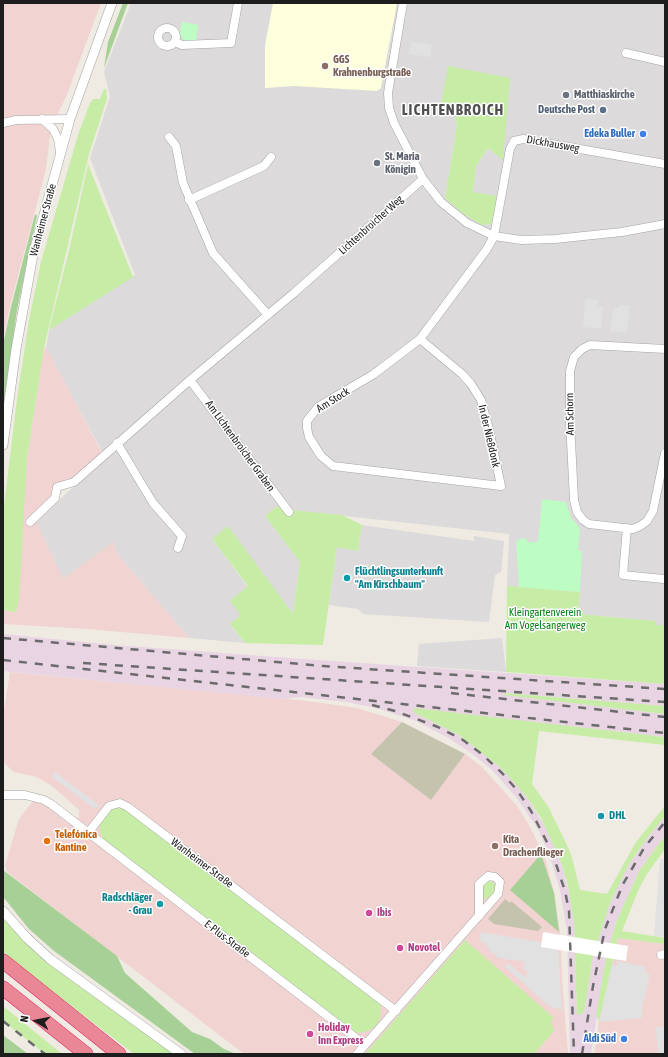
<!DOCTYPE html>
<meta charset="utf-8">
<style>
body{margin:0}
#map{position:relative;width:668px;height:1057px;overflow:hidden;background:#efebe3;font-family:"Asap Condensed",sans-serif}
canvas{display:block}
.frame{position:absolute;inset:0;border:4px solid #1d1d1d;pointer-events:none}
.north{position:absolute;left:16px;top:1001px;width:40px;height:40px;-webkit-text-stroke:3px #fff;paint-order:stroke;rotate:280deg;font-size:11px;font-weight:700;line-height:16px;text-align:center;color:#1d1d1d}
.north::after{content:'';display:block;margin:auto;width:14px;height:18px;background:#1d1d1d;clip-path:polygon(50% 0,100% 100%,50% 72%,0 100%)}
</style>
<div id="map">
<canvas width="668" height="1057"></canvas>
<div class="frame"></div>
<div class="north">N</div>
</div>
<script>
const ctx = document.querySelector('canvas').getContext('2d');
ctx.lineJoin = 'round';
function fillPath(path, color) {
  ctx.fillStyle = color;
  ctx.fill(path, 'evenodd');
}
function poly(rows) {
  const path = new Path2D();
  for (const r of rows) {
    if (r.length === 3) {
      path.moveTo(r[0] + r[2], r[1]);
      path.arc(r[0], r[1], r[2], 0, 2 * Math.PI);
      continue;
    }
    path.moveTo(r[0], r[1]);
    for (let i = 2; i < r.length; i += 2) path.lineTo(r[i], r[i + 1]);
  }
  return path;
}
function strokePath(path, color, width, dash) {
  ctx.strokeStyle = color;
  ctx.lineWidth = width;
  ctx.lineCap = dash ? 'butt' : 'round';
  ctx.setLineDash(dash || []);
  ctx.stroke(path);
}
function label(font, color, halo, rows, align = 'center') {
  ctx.font = font + ' "Asap Condensed",sans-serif';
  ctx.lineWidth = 3;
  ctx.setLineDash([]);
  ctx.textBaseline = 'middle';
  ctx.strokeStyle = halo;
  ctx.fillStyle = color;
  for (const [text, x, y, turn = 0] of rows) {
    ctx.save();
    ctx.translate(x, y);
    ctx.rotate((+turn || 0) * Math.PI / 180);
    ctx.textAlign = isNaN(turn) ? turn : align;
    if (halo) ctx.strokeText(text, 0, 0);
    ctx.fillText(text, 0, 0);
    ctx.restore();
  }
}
const residential = poly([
 [131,3,206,4,665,3,665,625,655,625,655,621,578,614,580,592,507,586,509,534,290,510,280,504,265,516,300,562,293,615,212,539,248,587,241,615,230,625,245,643,189,638,118,555,113,543,63,579,36,522,105,457,46,348,49,330,135,275,90,158,110,96,104,72],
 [453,107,503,160,488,148,476,166,473,192,491,224,482,225,462,213,445,198,457,126],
 [362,525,474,541,474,536,504,541,501,572,495,575,489,622,363,614,358,609,329,605,337,547,358,551],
 [502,638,506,672,417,666,419,644]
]);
const commercial = poly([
 [3,3,101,3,66,97,51,127,46,169,10,306,3,340],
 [44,348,47,349,102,453,36,515,36,522,63,579,113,542,118,555,189,638,88,629,3,624,3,610,16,612,27,458],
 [10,672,307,701,357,708,402,722,465,754,481,766,517,806,529,825,545,858,554,892,561,939,562,979,568,1054,244,1054,7,872,5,865,19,819,33,801,79,818,79,810,52,786,37,777,14,772,3,762,3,716],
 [618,938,665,944,665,1054,594,1054,599,1022]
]);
const industrial = poly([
 [3,634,115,645,289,658,665,684,665,706,505,693,505,695,665,714,665,737,414,709,413,712,459,735,500,767,526,796,548,831,561,862,572,904,574,924,577,1015,584,1013,593,956,610,903,629,864,648,837,665,816,665,835,639,871,616,922,606,958,591,1054,570,1054,567,931,560,890,549,854,538,829,516,797,492,770,474,755,447,737,416,721,376,708,346,702,301,697,282,699,3,671]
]);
const education = poly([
 [273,3,397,3,381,88,377,91,294,86,265,88,265,45]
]);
const construction = poly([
 [402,722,465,754,431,800,371,754],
 [505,899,510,903,511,901,542,927,538,931,494,924,488,919]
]);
const grass = poly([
 [448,66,510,78,503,160,488,148,476,166,473,192,498,196,491,224,482,225,462,213,445,198,457,126,453,107,441,104],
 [104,89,106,89,107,99,89,154,44,348,27,458,19,599,16,612,3,610,3,514,17,399,29,320,41,262,78,135,90,103,93,99,100,99],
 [88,164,133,277,49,330,70,246],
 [280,504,290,510,342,515,362,525,358,551,337,547,323,645,245,643,230,624,241,615,230,601,248,586,212,539,228,526,293,614,300,562,265,516],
 [507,586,580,592,578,614,656,621,656,625,665,625,665,684,506,672],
 [504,693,665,706,665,714,504,695],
 [414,708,665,737,665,745,539,731,532,784,549,808,565,841,571,854,580,890,607,894,636,842,665,806,665,816,648,837,629,864,610,903,593,956,584,1013,577,1015,574,924,568,886,561,862,541,818,526,796,500,767,459,735,413,712],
 [121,808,128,810,379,1002,381,1006,380,1018,376,1026,368,1031,358,1033,354,1032,104,841,100,832,100,822,111,809],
 [665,835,665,849,647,874,638,891,622,931,665,938,665,944,618,938,599,1022,596,1015,601,986,606,958,616,922,639,871],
 [490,880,497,886,496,892,486,899,483,897,483,884],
 [3,916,175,1054,134,1054,66,1002,3,952],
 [465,940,554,1018,551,1022,554,1031,534,1054,365,1054],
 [3,1006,62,1054,45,1054,3,1021]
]);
const forest = poly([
 [123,3,128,3,104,68,108,42],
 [35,214,37,216,17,310,3,409,3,345,11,307],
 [541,854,554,893,559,932,510,890],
 [3,870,117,956,125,973,192,1032,210,1039,224,1049,236,1054,195,1054,54,951,29,929,4,898],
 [3,1035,28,1054,3,1054]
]);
const park = poly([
 [182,22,198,25,196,41,185,41,182,39,180,33],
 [542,499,566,502,571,518,580,528,578,551,582,551,580,592,519,587,516,541,524,538,529,542,538,542]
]);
const parking = poly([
 [412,41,432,45,430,57,408,54],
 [585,299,599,300,598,306,603,306,601,329,583,327],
 [619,305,630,306,627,333,610,331,613,308,618,308],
 [55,772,99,805,95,809,52,777],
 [660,859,665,859,665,937,654,936],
 [481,932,558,945,562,1010,549,1006,505,967,508,963,525,977,529,971,523,970,524,961,509,960,496,957,497,954,491,953,485,943,480,942],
 [618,961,646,967,645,973,650,974,642,1008,642,1018,599,1022,612,965,617,966],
 [656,1027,665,1027,665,1054,658,1054]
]);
const pier = poly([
 [543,932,628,946,626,961,541,947]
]);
const minor = poly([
 [403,3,388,93,389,108,394,123,423,179,441,202,467,223,494,236,521,240,555,239,622,232,665,224],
 [167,37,9],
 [175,42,182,45,231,43,238,3],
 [626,53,665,62],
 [42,119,53,129,58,139,60,152],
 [3,123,16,120,70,119],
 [169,137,176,146,183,183,213,253,268,315],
 [189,200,264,166,271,157],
 [420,339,462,374,471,384,481,400,489,429,501,486,333,466,321,456,309,437,307,428,307,421,318,407,374,374,420,339,487,249,494,236,510,149,514,141,523,139,665,164],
 [665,349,590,345,582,349,574,357,570,371,570,421,574,500,577,512,583,520,589,524,633,529,640,526,647,521,653,511,665,453],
 [190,380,289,512],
 [117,443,153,503,182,536,178,548],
 [30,522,55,498,57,487,74,482,190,380,294,293,423,179],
 [627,528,623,575,663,579],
 [3,795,25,795,44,800,51,804,365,1045],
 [88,833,109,806,120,803,128,807,396,1011],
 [661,955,665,954],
 [357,1054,498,894,500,882,495,877,488,876,479,884,479,916]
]);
const tertiary = poly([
 [3,445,16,349,33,255,70,119,112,3],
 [3,911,27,938,50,959,181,1054]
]);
const motorway = poly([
 [3,961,119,1054],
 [3,988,86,1054]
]);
const rail = poly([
 [3,638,323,666,665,689],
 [3,660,665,733],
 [83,663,665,702],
 [451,693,665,717],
 [372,705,395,711,438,727,463,740,483,755,502,773,517,790,531,811,552,852,565,891,569,911,574,1054],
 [3,1021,45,1054],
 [582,1054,593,986,605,929,623,884,633,867,644,848,665,822]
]);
const markers = [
 [325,66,4,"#8d6e63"],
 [566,95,4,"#6b7280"],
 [603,110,4,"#5c6f8a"],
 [643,134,4,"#3f7fe0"],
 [377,163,4,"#6b7280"],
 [347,578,4,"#0f9aa8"],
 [601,816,4,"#0f9aa8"],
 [47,841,4,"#e8710a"],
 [495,846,4,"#8d6e63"],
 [160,904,4,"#0f9aa8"],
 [369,913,4,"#d1479c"],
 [400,948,4,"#d1479c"],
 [310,1034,4,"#d1479c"],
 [624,1039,4,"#3f7fe0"]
];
const educationNames = [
 ["GGS",333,60],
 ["Krahnenburgstraße",333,73],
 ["Kita",503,840],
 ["Drachenflieger",503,853]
];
const worshipNames = [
 ["Matthiaskirche",574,95],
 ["St. Maria",385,157],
 ["Königin",385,170]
];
const serviceNames = [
 ["Deutsche Post",595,110]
];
const shopNames = [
 ["Edeka Buller",635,134],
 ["Aldi Süd",616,1039]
];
const streetNames = [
 ["Dickhausweg",553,144,10],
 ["Wanheimer Straße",43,220,-75],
 ["Lichtenbroicher Weg",371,225,-42],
 ["Am Stock",333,400,-32],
 ["Am Schorn",570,414,-91],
 ["In der Nießdonk",489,436,77],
 ["Am Lichtenbroicher Graben",240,446,54],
 ["Wanheimer Straße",202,863,37],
 ["E-Plus-Straße",227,939,37]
];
const cultureNames = [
 ["Flüchtlingsunterkunft",355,572],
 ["\"Am Kirschbaum\"",355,585],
 ["DHL",609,816],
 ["Radschläger",152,898,"right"],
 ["- Grau",152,911,"right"]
];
const parkNames = [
 ["Kleingartenverein",545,613],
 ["Am Vogelsangerweg",545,626]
];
const foodNames = [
 ["Telefónica",55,835],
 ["Kantine",55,848]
];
const hotelNames = [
 ["Ibis",377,913],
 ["Novotel",408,948],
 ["Holiday",318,1028],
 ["Inn Express",318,1041]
];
const districtNames = [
 ["LICHTENBROICH",453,110]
];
fillPath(residential, '#dcdada');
fillPath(commercial, '#f1d3d1');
fillPath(industrial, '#e9d4e4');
fillPath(education, '#feffdc');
fillPath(construction, '#c4c4ae');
fillPath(grass, '#c7eca6');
fillPath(forest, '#a6d096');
fillPath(park, '#bdfcc3');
fillPath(parking, '#e1e1e1');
fillPath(pier, '#fff');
strokePath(minor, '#a4a4a4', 9);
strokePath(tertiary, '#a4a4a4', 10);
strokePath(motorway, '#e11c5c', 15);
strokePath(minor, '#fff', 8);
strokePath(tertiary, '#fff', 9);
strokePath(motorway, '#ea8797', 14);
strokePath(rail, '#6b6b6b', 2.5, [8, 8]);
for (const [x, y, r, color] of markers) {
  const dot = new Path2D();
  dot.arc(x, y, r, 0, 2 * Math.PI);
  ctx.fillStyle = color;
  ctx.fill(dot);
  strokePath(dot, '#fff', 1.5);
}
label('bold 11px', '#785e54', '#fff', educationNames, 'left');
label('bold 11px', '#5b616d', '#fff', worshipNames, 'left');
label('bold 11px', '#4e5e75', '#fff', serviceNames, 'right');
label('bold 11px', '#366cbe', '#fff', shopNames, 'right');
label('11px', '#1d1d1d', '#fff', streetNames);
label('bold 11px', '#0d838f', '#fff', cultureNames, 'left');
label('11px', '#068113', '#fff', parkNames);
label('bold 11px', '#c56008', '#fff', foodNames, 'left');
label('bold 11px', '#b23c85', '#fff', hotelNames, 'left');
ctx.letterSpacing = '1px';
label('bold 15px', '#505050', '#fff', districtNames);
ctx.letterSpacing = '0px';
</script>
